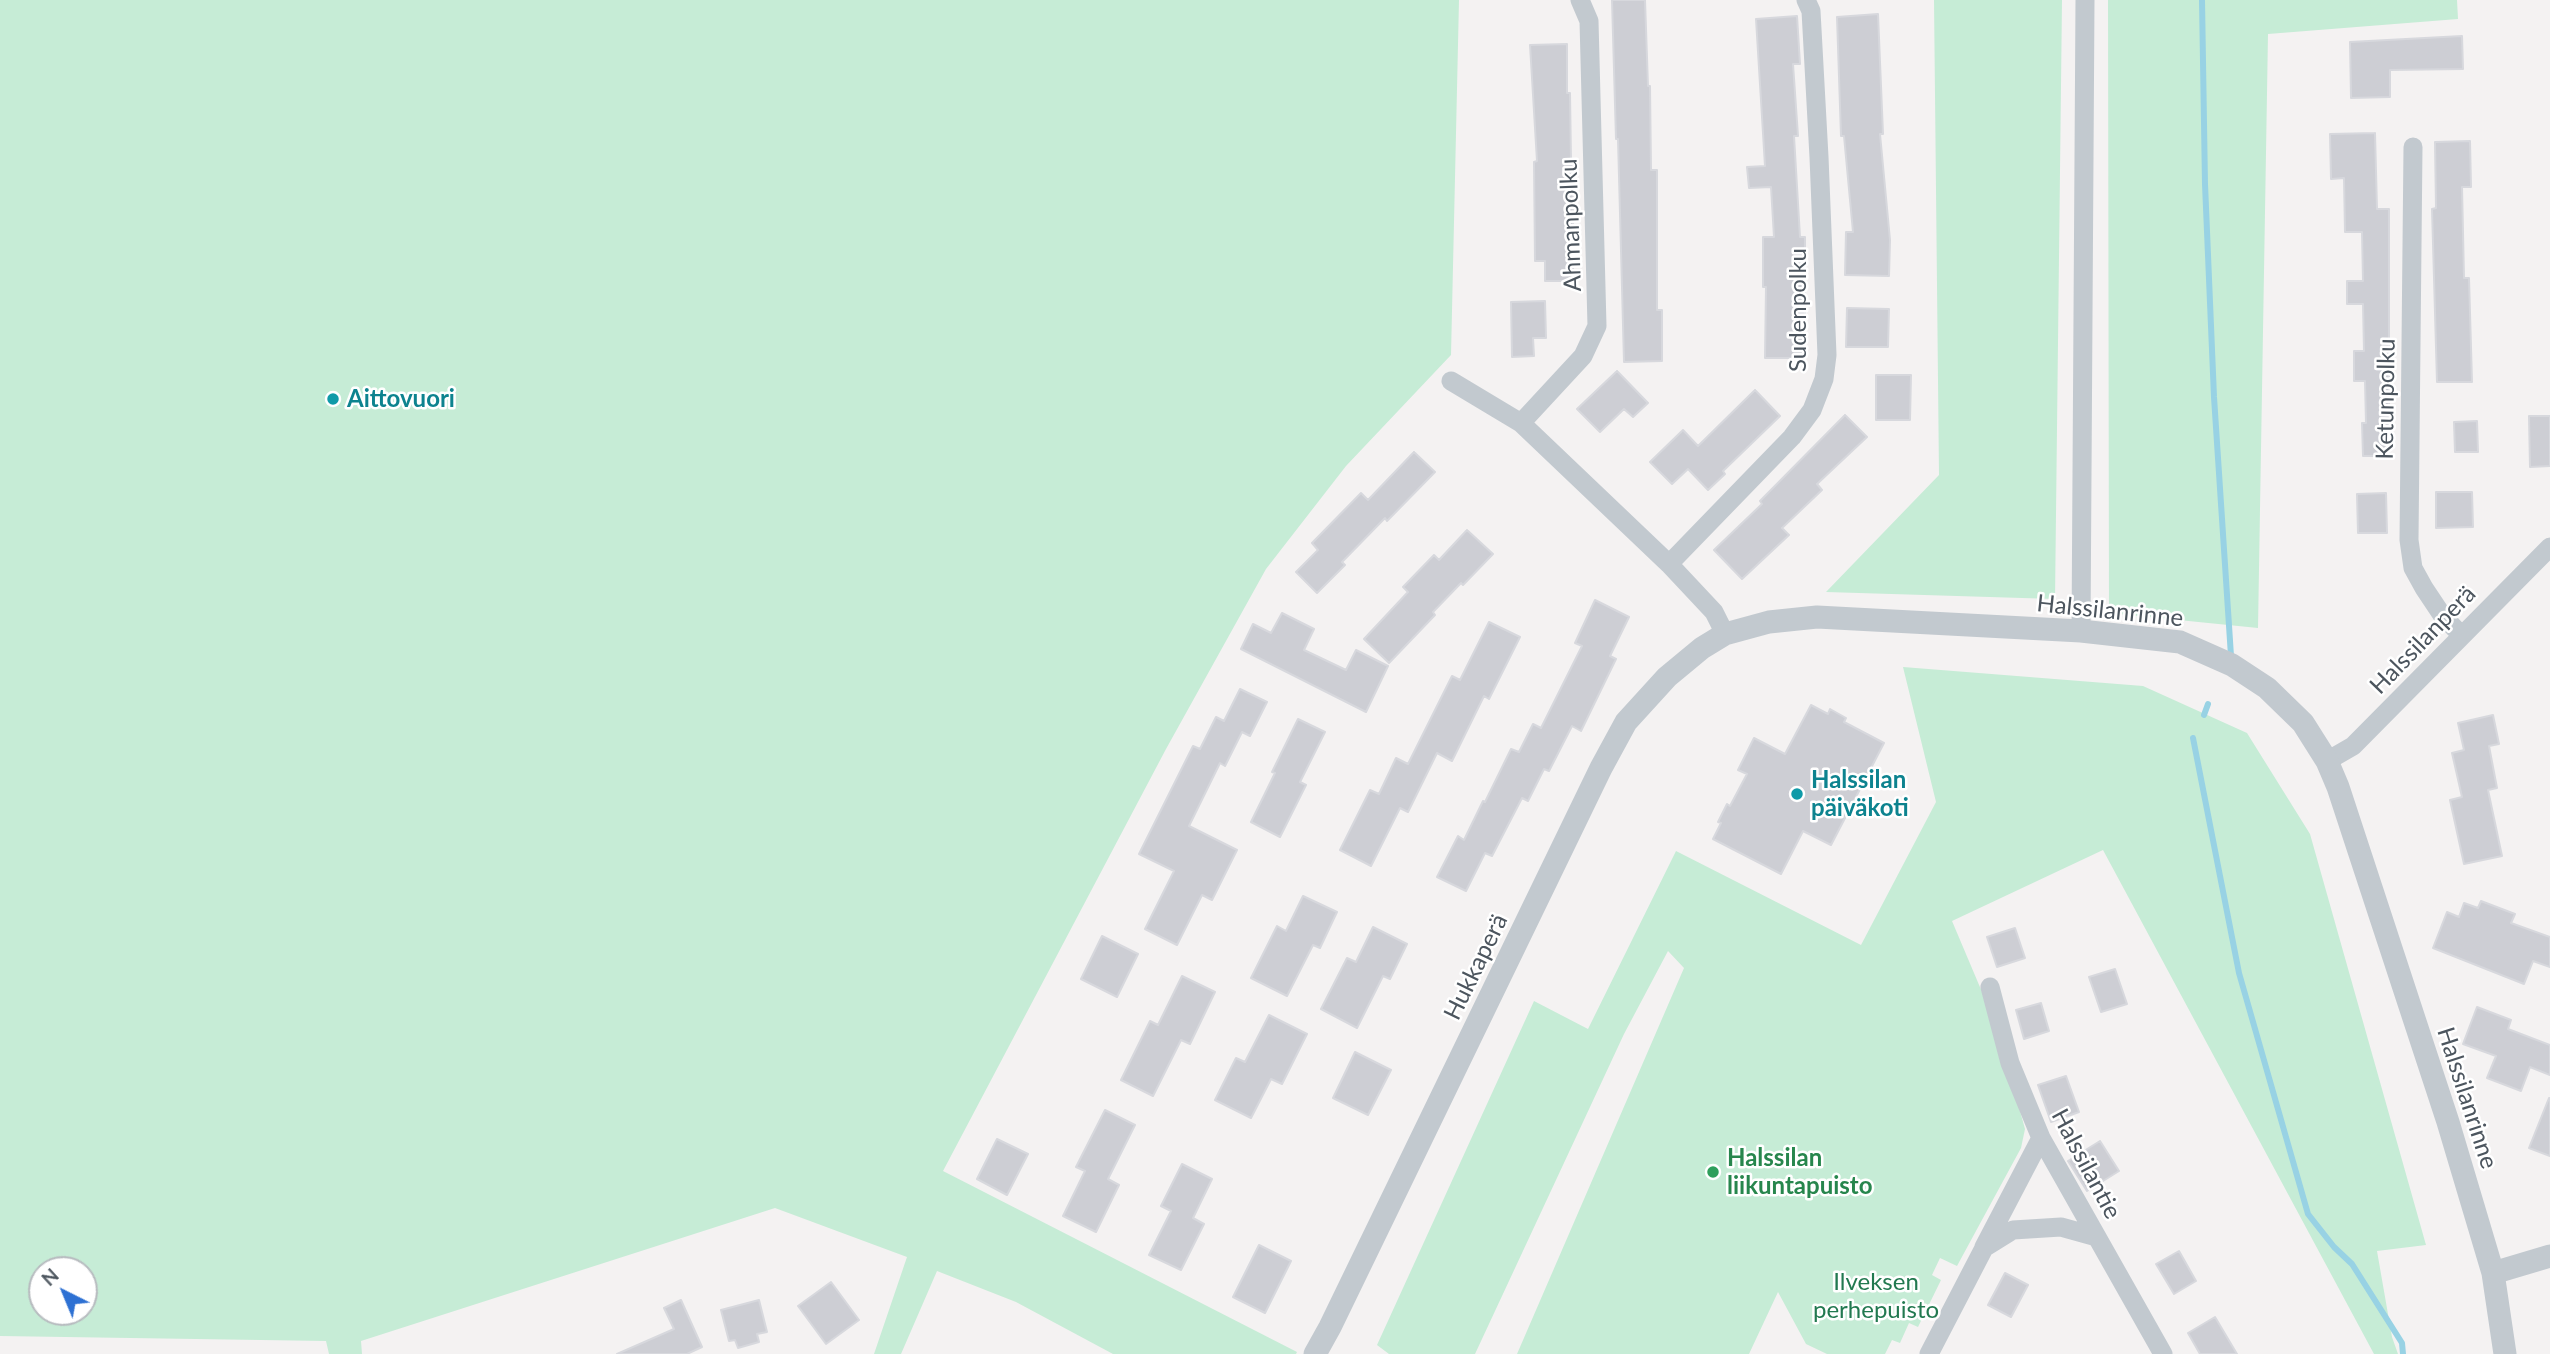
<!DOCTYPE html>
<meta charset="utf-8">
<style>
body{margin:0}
#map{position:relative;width:2550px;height:1354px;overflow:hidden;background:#f4f2f2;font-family:Lato,sans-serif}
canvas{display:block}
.north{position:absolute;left:28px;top:1256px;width:70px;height:70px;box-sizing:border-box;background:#fff;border:2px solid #b7bbbf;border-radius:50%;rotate:317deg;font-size:19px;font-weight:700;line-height:28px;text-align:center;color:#4c555e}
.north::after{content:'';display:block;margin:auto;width:24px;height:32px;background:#2e71d3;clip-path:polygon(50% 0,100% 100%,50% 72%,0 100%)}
</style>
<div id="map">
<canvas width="2550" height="1354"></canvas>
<div class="north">N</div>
</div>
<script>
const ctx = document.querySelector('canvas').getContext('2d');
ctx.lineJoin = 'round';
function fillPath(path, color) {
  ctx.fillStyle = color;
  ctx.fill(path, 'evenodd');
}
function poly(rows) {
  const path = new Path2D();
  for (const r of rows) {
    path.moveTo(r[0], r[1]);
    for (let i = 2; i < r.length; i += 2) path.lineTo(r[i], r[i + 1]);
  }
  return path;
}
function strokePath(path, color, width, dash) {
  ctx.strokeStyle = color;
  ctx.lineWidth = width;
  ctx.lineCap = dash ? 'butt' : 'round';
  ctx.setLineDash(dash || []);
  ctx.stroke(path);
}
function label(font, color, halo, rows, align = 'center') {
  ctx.font = font + ' Lato,sans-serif';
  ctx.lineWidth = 5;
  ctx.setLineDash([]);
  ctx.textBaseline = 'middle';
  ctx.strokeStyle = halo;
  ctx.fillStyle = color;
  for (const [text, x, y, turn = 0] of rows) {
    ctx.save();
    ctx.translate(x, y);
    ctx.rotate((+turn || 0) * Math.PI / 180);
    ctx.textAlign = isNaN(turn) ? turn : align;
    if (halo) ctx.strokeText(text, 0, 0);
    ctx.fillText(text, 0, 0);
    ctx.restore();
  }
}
const green = poly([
 [0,0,1459,0,1451,355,1346,466,1266,569,1166,749,943,1171,1297,1352,1296,1354,1113,1354,1016,1302,937,1271,901,1354,874,1354,907,1257,775,1208,361,1341,362,1354,329,1354,326,1341,0,1336],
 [42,1270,84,1270,84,1312,42,1312],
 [1934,0,2062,0,2055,599,1826,592,1939,475],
 [2108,0,2457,0,2458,19,2268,34,2258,628,2109,613],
 [1903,667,2143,686,2247,733,2310,834,2426,1245,2377,1251,2392,1337,2398,1354,2374,1354,2103,850,1952,921,1996,1025,2025,1129,2021,1148,1957,1266,1940,1258,1932,1275,1941,1280,1918,1327,1909,1323,1900,1343,1892,1340,1885,1354,1827,1354,1806,1344,1778,1292,1749,1354,1517,1354,1684,968,1668,951,1624,1034,1475,1354,1389,1354,1377,1345,1534,1001,1588,1029,1676,851,1861,945,1936,802]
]);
const stream = poly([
 [2202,0,2205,184,2214,397,2231,656],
 [2204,715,2208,704],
 [2193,738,2239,973,2308,1214,2334,1247,2352,1264,2402,1343,2403,1354]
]);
const building = poly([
 [1612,0,1645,0,1648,86,1650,86,1651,170,1657,170,1657,310,1662,310,1662,361,1624,362,1618,139,1616,139,1612,0],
 [1878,14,1883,134,1880,134,1890,240,1889,276,1845,275,1846,232,1853,232,1844,136,1841,136,1837,17,1878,14],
 [1797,16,1800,64,1793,64,1798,136,1794,136,1800,237,1805,237,1805,358,1765,358,1766,287,1763,287,1763,237,1774,237,1771,187,1749,188,1747,167,1765,166,1756,19,1797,16],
 [2462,36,2463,69,2390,70,2390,97,2351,98,2350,42,2462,36],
 [1567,44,1567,93,1570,93,1571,161,1573,161,1573,281,1545,281,1545,261,1535,261,1534,162,1537,161,1530,45,1567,44],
 [2375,133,2377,209,2389,209,2389,456,2363,456,2362,423,2366,423,2365,381,2354,381,2354,351,2364,351,2363,304,2347,304,2347,281,2363,281,2362,232,2345,232,2344,178,2331,179,2330,134,2375,133],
 [2470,141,2471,187,2462,187,2464,278,2469,278,2472,382,2437,382,2432,209,2436,208,2435,142,2470,141],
 [1545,301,1546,338,1533,338,1534,356,1512,357,1511,302,1545,301],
 [1847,308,1889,309,1888,347,1846,347,1847,308],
 [1617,371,1648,403,1633,417,1624,409,1600,432,1577,409,1617,371],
 [1876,375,1911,375,1910,420,1876,420,1876,375],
 [1755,390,1780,416,1723,471,1725,474,1708,490,1688,469,1672,484,1650,462,1683,430,1698,446,1755,390],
 [1845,415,1867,437,1817,484,1822,490,1782,528,1789,535,1742,579,1714,550,1762,504,1760,501,1845,415],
 [2529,416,2550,416,2550,466,2530,467,2529,416],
 [2477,421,2478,452,2455,452,2454,422,2477,421],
 [1414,452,1435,472,1387,521,1385,518,1342,562,1345,565,1317,593,1296,572,1318,550,1312,543,1361,493,1368,500,1414,452],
 [2436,492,2472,492,2473,527,2436,528,2436,492],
 [2386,493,2387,533,2358,533,2357,494,2386,493],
 [1467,530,1493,554,1463,585,1461,583,1433,612,1435,615,1389,663,1364,639,1408,592,1403,587,1434,555,1439,560,1467,530],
 [1595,600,1629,617,1610,656,1616,659,1581,731,1572,726,1549,771,1544,769,1528,801,1522,798,1492,856,1485,853,1466,891,1437,877,1458,836,1464,840,1483,801,1485,802,1511,749,1519,752,1533,724,1541,728,1582,646,1575,643,1595,600],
 [1282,613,1314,629,1304,650,1346,670,1356,650,1388,666,1366,712,1241,649,1253,624,1271,633,1282,613],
 [1489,622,1520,637,1489,699,1484,696,1452,761,1437,753,1408,812,1400,808,1371,866,1340,850,1370,790,1379,794,1396,758,1408,764,1452,676,1460,680,1489,622],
 [1240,689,1267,702,1250,736,1242,732,1225,766,1220,763,1189,826,1237,850,1212,900,1202,895,1177,945,1145,929,1174,871,1139,854,1193,746,1200,749,1216,717,1224,721,1240,689],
 [1811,705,1828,714,1830,709,1846,718,1844,722,1884,743,1831,845,1803,831,1781,874,1713,839,1721,823,1718,822,1727,804,1730,806,1747,774,1738,770,1754,738,1785,754,1811,705],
 [2493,715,2499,744,2489,746,2497,788,2488,790,2502,856,2464,864,2450,800,2462,797,2452,753,2464,750,2458,723,2493,715],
 [1298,719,1325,732,1300,782,1306,785,1280,837,1251,822,1275,773,1272,772,1298,719],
 [1303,896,1337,912,1320,948,1313,945,1287,996,1251,978,1277,926,1286,931,1303,896],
 [2481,901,2515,914,2511,923,2550,937,2550,967,2533,961,2524,984,2433,948,2447,912,2459,917,2464,903,2478,908,2481,901],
 [1373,927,1407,944,1390,979,1383,976,1357,1028,1321,1009,1347,958,1356,962,1373,927],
 [2015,928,2025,958,1997,967,1987,937,2015,928],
 [1102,936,1138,954,1117,997,1081,979,1102,936],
 [2115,969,2127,1004,2101,1012,2089,977,2115,969],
 [1182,976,1215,992,1190,1044,1181,1040,1153,1096,1121,1080,1150,1021,1158,1025,1182,976],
 [2041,1003,2049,1031,2024,1039,2016,1010,2041,1003],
 [2477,1007,2511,1020,2508,1029,2550,1045,2550,1075,2530,1067,2521,1091,2487,1078,2496,1056,2463,1044,2477,1007],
 [1269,1015,1307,1034,1282,1084,1271,1079,1251,1118,1215,1100,1236,1058,1245,1062,1269,1015],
 [1355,1052,1391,1070,1368,1115,1333,1098,1355,1052],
 [2066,1076,2079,1112,2051,1122,2038,1085,2066,1076],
 [2549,1098,2550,1098,2550,1156,2529,1148,2549,1098],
 [1105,1110,1135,1125,1108,1179,1119,1185,1096,1232,1063,1216,1085,1171,1076,1167,1105,1110],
 [997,1139,1028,1154,1007,1195,977,1179,997,1139],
 [2100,1141,2119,1171,2087,1191,2068,1161,2100,1141],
 [1182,1164,1212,1179,1193,1218,1204,1224,1181,1270,1149,1255,1171,1211,1161,1206,1182,1164],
 [1259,1245,1291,1261,1265,1313,1233,1297,1259,1245],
 [2179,1251,2196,1281,2174,1294,2156,1264,2179,1251],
 [2005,1273,2028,1285,2011,1317,1988,1305,2005,1273],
 [831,1282,859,1320,826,1344,798,1306,831,1282],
 [681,1300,702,1347,687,1354,617,1354,674,1329,664,1308,681,1300],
 [759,1300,767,1332,757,1334,759,1342,738,1348,735,1340,729,1341,721,1310,759,1300],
 [2215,1317,2237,1354,2200,1354,2188,1333,2215,1317]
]);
const minor = poly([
 [2413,147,2409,540,2413,568,2424,588,2442,615,2461,635],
 [1451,381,1521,423,1669,564,1714,612,1725,634],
 [1521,423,1583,356,1597,326,1589,21,1580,0],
 [1669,564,1792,437,1812,410,1824,379,1827,355,1819,157,1811,11,1806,0],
 [2081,631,2085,0],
 [2327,761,2353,746,2550,547],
 [1990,987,2010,1063,2041,1138,2163,1354],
 [1984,1247,2041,1138],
 [1929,1354,1984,1248,2013,1230,2061,1227,2097,1237]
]);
const tertiary = poly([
 [2493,1273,2550,1256],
 [1315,1354,1330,1327,1601,768,1626,722,1667,677,1702,648,1725,634,1769,622,1817,617,2081,631,2180,642,2232,665,2267,688,2303,723,2327,761,2338,787,2448,1122,2493,1273,2505,1354]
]);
const markers = [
 [333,399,7,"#0f9aa8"],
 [1797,794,7,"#0f9aa8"],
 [1713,1172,7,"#2e9e5b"]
];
const streetNames = [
 ["Ahmanpolku",1571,225,-92],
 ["Sudenpolku",1798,310,-90],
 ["Ketunpolku",2386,399,-89],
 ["Halssilanrinne",2110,611,6],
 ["Halssilanperä",2423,640,-46],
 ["Hukkaperä",1476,967,-64],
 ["Halssilanrinne",2467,1098,72],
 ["Halssilantie",2086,1164,62]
];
const cultureNames = [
 ["Aittovuori",347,399],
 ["Halssilan",1811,780],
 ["päiväkoti",1811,808]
];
const leisureNames = [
 ["Halssilan",1727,1158],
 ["liikuntapuisto",1727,1186]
];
const parkNames = [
 ["Ilveksen",1876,1282],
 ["perhepuisto",1876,1310]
];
fillPath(green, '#c6ecd6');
strokePath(stream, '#98d2e4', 6);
fillPath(building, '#cdced4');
strokePath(building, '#d7d8dd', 2);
strokePath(minor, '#c2c9cf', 19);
strokePath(tertiary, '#c2c9cf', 23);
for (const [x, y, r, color] of markers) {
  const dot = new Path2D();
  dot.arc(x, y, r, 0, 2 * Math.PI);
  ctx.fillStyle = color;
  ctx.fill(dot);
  strokePath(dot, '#fff', 2.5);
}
label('24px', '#4c555e', '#fff', streetNames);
label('bold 24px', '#0d838f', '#fff', cultureNames, 'left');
label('bold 24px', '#27864d', '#fff', leisureNames, 'left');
label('24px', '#227950', '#fff', parkNames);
</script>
